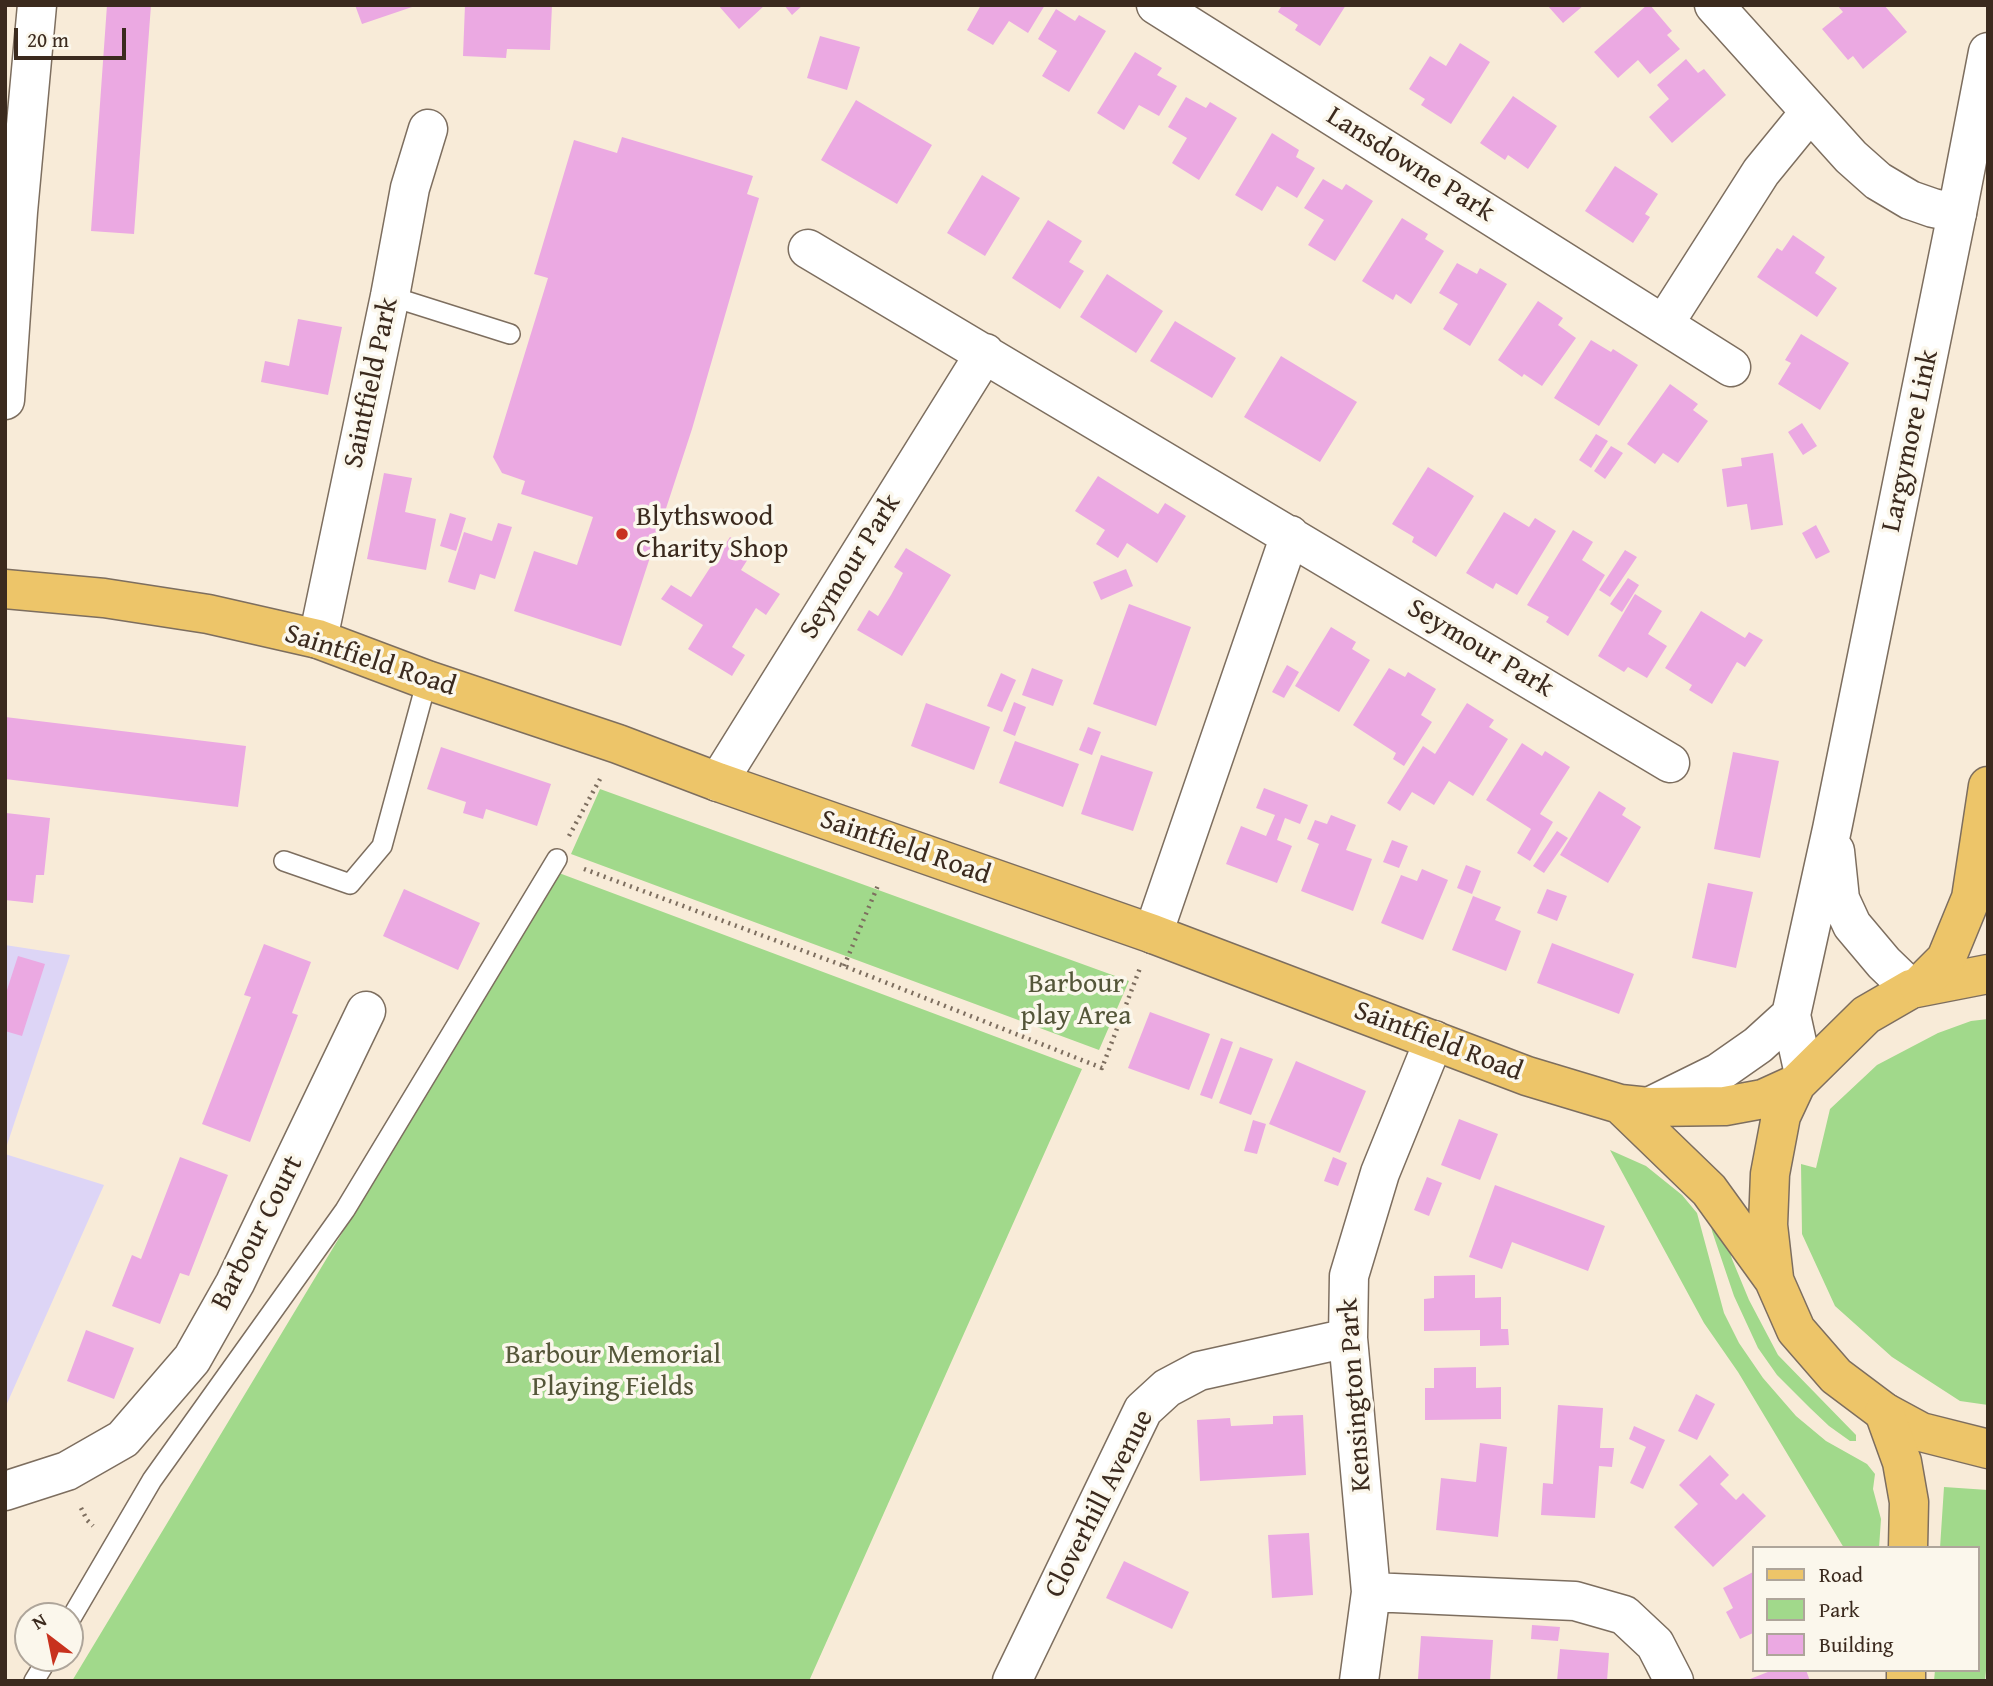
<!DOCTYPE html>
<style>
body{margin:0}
#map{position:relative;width:1993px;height:1686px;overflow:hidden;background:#f8ebd8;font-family:"Gentium Book Plus",serif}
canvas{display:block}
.frame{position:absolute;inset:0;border:7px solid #3b2a1e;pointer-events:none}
.legend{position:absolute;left:1752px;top:1546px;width:228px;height:126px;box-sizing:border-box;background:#fbf7ec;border:2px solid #aea59a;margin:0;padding:9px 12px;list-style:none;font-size:21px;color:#3b2a1e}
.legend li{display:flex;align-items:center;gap:14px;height:35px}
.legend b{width:35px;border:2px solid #aea59a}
.north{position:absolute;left:14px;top:1602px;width:70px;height:70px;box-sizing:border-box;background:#fbf7ec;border:2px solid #aea59a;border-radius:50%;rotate:328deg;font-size:19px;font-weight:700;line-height:28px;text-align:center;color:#3b2a1e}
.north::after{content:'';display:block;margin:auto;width:24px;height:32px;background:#c8321e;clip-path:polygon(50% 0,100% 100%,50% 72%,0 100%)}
.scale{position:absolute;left:14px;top:28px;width:112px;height:32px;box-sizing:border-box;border:4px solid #3b2a1e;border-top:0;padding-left:9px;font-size:21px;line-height:24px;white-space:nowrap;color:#3b2a1e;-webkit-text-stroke:5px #fbf7ec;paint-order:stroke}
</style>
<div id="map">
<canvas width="1993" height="1686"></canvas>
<div class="frame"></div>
<ul class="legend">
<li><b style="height:9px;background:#edc569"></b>Road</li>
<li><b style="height:19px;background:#a1d98b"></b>Park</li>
<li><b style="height:19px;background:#eba9e2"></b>Building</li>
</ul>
<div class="north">N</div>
<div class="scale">20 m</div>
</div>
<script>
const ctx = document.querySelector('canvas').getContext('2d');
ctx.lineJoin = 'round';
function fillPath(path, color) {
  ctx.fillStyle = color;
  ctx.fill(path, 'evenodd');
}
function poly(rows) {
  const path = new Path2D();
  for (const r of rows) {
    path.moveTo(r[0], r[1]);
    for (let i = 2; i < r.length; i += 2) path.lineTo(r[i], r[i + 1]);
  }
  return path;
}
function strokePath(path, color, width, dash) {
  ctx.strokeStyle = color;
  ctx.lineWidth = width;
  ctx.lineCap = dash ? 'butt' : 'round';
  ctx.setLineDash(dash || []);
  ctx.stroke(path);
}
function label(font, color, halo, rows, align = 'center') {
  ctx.font = font + ' "Gentium Book Plus",serif';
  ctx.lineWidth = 7;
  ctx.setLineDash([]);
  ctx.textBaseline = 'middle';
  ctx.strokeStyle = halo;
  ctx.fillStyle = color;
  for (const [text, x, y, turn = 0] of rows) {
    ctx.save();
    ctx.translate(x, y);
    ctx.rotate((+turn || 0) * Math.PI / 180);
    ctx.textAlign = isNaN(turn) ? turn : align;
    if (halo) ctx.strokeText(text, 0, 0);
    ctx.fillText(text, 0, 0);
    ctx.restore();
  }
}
const built = poly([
 [5,945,70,955,5,1151],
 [5,1154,104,1185,5,1408]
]);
const green = poly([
 [600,789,1129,981,1099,1050,571,854],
 [559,873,1082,1069,809,1681,72,1681],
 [1988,1019,1988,1405,1960,1401,1892,1357,1835,1306,1802,1234,1801,1164,1816,1168,1830,1109,1877,1065,1938,1033,1971,1021],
 [1610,1150,1646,1166,1682,1195,1697,1213,1724,1313,1739,1343,1763,1378,1796,1416,1826,1441,1867,1464,1875,1474,1873,1489,1881,1519,1879,1548,1844,1548,1738,1372,1704,1323],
 [1708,1206,1724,1233,1732,1259,1749,1300,1778,1355,1856,1435,1856,1441,1850,1441,1829,1426,1810,1408,1777,1375,1758,1348,1734,1296,1712,1231],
 [1944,1487,1988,1490,1988,1650,1985,1681,1934,1681,1935,1670,1977,1670,1977,1548,1940,1548]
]);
const building = poly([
 [107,5,151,5,134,234,91,231],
 [355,5,415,5,415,6,362,24],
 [465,5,552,5,550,50,507,49,506,58,463,56],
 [718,5,765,5,739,29],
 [784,5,803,5,792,15],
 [981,5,1045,5,1028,33,1009,21,993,45,967,30],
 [1282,5,1346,5,1320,46,1295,30,1298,25,1278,12],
 [1547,5,1584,5,1563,23],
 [1647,5,1650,5,1672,31,1667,35,1680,49,1650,74,1638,60,1618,78,1594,52],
 [1837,5,1884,5,1907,32,1863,69,1853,56,1848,60,1822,29,1843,12],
 [1056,9,1075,21,1079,15,1106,31,1069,92,1042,76,1057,51,1038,39],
 [820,36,860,47,847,90,807,78],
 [1460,43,1490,62,1451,124,1421,105,1425,99,1409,89,1430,56,1446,66],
 [1135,52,1162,68,1157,75,1177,86,1159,116,1139,105,1124,130,1097,113],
 [1686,59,1698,73,1704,69,1726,95,1672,143,1649,117,1669,99,1657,85],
 [1513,96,1557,126,1528,169,1508,155,1505,160,1480,143],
 [1186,97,1206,108,1210,102,1237,118,1199,180,1172,163,1187,138,1168,127],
 [856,100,932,145,897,204,821,160],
 [1272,133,1299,150,1296,157,1315,168,1297,198,1277,186,1262,211,1235,195],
 [622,137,753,176,747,194,759,198,692,429,621,646,514,611,534,551,577,565,593,517,521,494,525,481,502,473,493,457,548,278,534,274,574,140,617,153],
 [1615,166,1658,194,1645,214,1650,217,1633,243,1585,211],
 [982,175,1020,198,985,256,947,233],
 [1323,179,1342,190,1346,184,1373,201,1335,261,1308,245,1324,220,1304,208],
 [1402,218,1428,234,1425,239,1444,251,1411,304,1396,294,1393,300,1362,281],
 [1048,220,1082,241,1069,262,1084,271,1060,309,1012,278],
 [1793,235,1825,257,1815,273,1837,288,1817,317,1757,277,1777,248,1782,251],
 [1457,263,1477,274,1480,268,1507,284,1470,346,1443,329,1458,304,1439,293],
 [1107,274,1163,311,1136,353,1080,317],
 [1538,301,1563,318,1558,325,1576,338,1542,386,1524,374,1522,377,1498,360],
 [298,319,342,327,328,395,261,382,265,361,289,366],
 [1175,321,1236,358,1212,398,1150,361],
 [1801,334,1849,363,1820,410,1778,384,1791,363,1785,360],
 [1591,340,1611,352,1613,349,1638,365,1599,426,1554,398],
 [1281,356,1357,402,1320,462,1244,417],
 [1670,384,1698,404,1693,410,1708,421,1678,463,1663,453,1655,464,1627,444],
 [1802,423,1817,446,1803,455,1788,432],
 [1596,434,1608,441,1591,468,1579,460],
 [1611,446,1623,453,1605,479,1594,471],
 [1773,453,1783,525,1751,530,1747,504,1727,507,1722,469,1742,466,1741,458],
 [1428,467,1474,496,1436,557,1412,542,1414,537,1392,524],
 [384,473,412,478,405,512,436,519,426,570,367,559],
 [1098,476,1158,514,1165,503,1186,516,1157,563,1127,543,1118,558,1096,544,1105,530,1075,511],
 [1504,512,1529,527,1535,518,1556,531,1517,595,1496,583,1493,589,1466,573],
 [450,513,466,518,456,551,440,546],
 [498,523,512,527,495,579,480,574,475,590,448,582,464,532,492,541],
 [1816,525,1830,552,1816,559,1802,533],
 [1573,530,1593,542,1582,560,1605,575,1568,636,1546,622,1549,617,1527,605],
 [730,537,753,551,741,570,780,594,766,615,756,608,732,647,745,655,732,676,688,649,703,625,661,599,671,585,691,597],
 [906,548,951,575,902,656,857,630,869,610,878,616,891,595,903,573,894,567],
 [1625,550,1637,557,1610,597,1599,590],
 [1126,569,1133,586,1101,600,1093,582],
 [1628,578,1639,585,1622,612,1610,604],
 [1635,594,1662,611,1648,634,1667,646,1647,678,1628,667,1624,672,1598,656],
 [1129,604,1191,627,1156,726,1093,704],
 [1701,611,1745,638,1749,632,1763,640,1745,667,1737,662,1712,704,1689,690,1692,685,1665,668],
 [1331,627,1356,642,1352,649,1370,660,1339,712,1295,686],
 [1287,665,1299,672,1284,698,1272,692],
 [1032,668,1063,680,1053,706,1022,695],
 [1389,668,1405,677,1408,672,1436,689,1421,715,1432,722,1404,766,1393,759,1396,753,1353,725],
 [1001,673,1016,680,1002,712,987,706],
 [1014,702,1026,707,1015,736,1003,731],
 [926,703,990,727,974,770,911,746],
 [1467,703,1494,720,1489,727,1508,739,1473,796,1449,781,1434,805,1412,792,1400,811,1387,803,1423,746,1435,754],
 [5,717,246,746,238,807,5,779],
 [1088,727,1101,732,1092,755,1079,750],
 [1015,741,1079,764,1063,807,999,783],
 [1522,743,1542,756,1545,751,1570,767,1540,814,1553,822,1530,861,1517,853,1531,829,1486,800],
 [441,747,551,784,537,826,486,809,483,819,463,813,466,802,427,789],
 [1733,752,1779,761,1760,858,1714,849],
 [1101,755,1153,772,1133,831,1081,814],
 [1264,788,1308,805,1300,824,1285,818,1277,840,1292,846,1277,883,1226,864,1241,826,1266,836,1275,815,1256,808],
 [1599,791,1626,808,1622,815,1641,827,1608,883,1560,855],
 [6,813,50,818,44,875,36,875,33,903,5,900],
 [1331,815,1356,825,1346,850,1372,859,1353,911,1301,891,1319,844,1307,839,1315,820,1327,824],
 [1557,831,1568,838,1544,873,1533,866],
 [1392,840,1408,846,1399,868,1383,862],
 [1466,865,1481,871,1472,894,1457,888],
 [1422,869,1448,880,1423,940,1381,923,1401,875,1417,881],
 [1708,883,1753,892,1736,968,1692,958],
 [404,889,480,923,458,970,383,936],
 [1547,889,1567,896,1557,921,1537,913],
 [1473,896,1501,907,1495,920,1521,931,1506,971,1452,950],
 [1552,943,1634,974,1619,1014,1537,983],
 [264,944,311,962,292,1013,298,1015,250,1142,202,1124,251,997,244,995],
 [18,956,45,964,22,1036,5,1031,5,996],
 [1150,1012,1210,1034,1189,1090,1128,1068],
 [1221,1038,1233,1042,1212,1099,1200,1095],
 [1240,1047,1273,1059,1251,1115,1219,1103],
 [1296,1061,1366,1091,1340,1153,1269,1124],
 [1459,1119,1498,1134,1480,1180,1441,1165],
 [1253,1120,1266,1124,1257,1154,1244,1151],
 [180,1157,228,1175,189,1276,180,1273,160,1324,112,1306,132,1255,141,1259],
 [1333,1157,1347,1163,1338,1186,1324,1181],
 [1427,1177,1442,1183,1429,1216,1414,1210],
 [1495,1185,1605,1226,1588,1271,1512,1242,1502,1269,1469,1257],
 [1475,1275,1475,1298,1501,1297,1501,1329,1508,1329,1509,1345,1480,1346,1480,1330,1424,1331,1424,1299,1434,1298,1434,1276],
 [86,1330,134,1348,114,1399,67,1381],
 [1476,1367,1476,1388,1501,1387,1501,1419,1425,1420,1425,1388,1434,1388,1434,1368],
 [1696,1394,1715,1404,1697,1440,1678,1431],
 [1558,1405,1603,1408,1600,1448,1614,1448,1612,1467,1599,1466,1595,1518,1541,1515,1543,1483,1553,1484],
 [1303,1415,1306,1475,1200,1481,1197,1420,1230,1418,1231,1426,1273,1424,1273,1416],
 [1634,1426,1665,1440,1643,1489,1630,1483,1646,1447,1629,1439],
 [1480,1443,1507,1447,1498,1537,1436,1530,1441,1478,1476,1482],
 [1710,1455,1729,1475,1720,1484,1736,1500,1743,1493,1766,1516,1713,1567,1674,1527,1698,1504,1679,1485],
 [1309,1533,1313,1595,1272,1598,1268,1535],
 [1124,1561,1189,1592,1172,1629,1106,1598],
 [1753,1572,1753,1633,1740,1639,1726,1612,1733,1608,1723,1588],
 [1532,1625,1560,1627,1558,1641,1531,1639],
 [1421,1636,1493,1640,1490,1681,1418,1679],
 [1560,1649,1609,1653,1607,1681,1557,1681],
 [1773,1670,1806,1670,1810,1681,1745,1681]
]);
const path = poly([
 [569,836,600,779],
 [584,869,844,966,1102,1068,1140,968],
 [844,966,879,883],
 [81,1508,87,1520,93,1526]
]);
const service = poly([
 [390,296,510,334],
 [284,861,350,884,382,846,427,680],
 [70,1620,152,1480,345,1210,557,859],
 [34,1681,48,1658]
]);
const minor = poly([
 [1156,5,1731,367],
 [1714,5,1851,157,1878,181,1910,200,1933,208,1957,213],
 [808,249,1670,763],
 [1664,324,1761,172,1810,112],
 [5,400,18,212,37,5],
 [318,639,390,296,410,188,428,129],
 [718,782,985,353],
 [1153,934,1290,535],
 [5,1491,67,1471,123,1439,192,1359,235,1283,366,1011],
 [1371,1592,1575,1601,1624,1615,1655,1644,1674,1681],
 [1012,1681,1143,1410,1167,1388,1199,1371,1348,1338],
 [1359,1681,1371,1592,1348,1338,1349,1276,1380,1173,1434,1040]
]);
const tertiary = poly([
 [1835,851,1840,899,1852,925,1884,963,1911,989],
 [1804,1074,1791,1015,1832,829,1957,213,1988,52],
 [1649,1107,1718,1073,1758,1045,1791,1015]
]);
const primary = poly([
 [5,589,104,598,208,614,318,639,427,680,618,744,718,782,1153,934,1527,1076,1620,1104,1649,1107,1725,1106,1763,1099,1796,1084],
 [1620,1104,1709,1190,1774,1280,1796,1330,1836,1376,1884,1412,1921,1432,1988,1449],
 [1774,1278,1768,1225,1770,1174,1781,1116,1796,1084,1866,1015,1911,989,1988,974]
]);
const motorway = poly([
 [1919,986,1946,959,1971,898,1988,786],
 [1884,1412,1902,1462,1909,1502,1908,1548],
 [1906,1681,1906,1670]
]);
const markers = [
 [622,534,7,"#c8321e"]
];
const streetNames = [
 ["Lansdowne Park",1410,165,32],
 ["Saintfield Park",372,383,-78],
 ["Largymore Link",1911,441,-78],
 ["Seymour Park",851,567,-58],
 ["Seymour Park",1480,649,31],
 ["Saintfield Road",370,661,18],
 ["Saintfield Road",905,848,19],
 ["Saintfield Road",1438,1042,21],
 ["Barbour Court",258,1233,-63],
 ["Kensington Park",1356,1395,-94],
 ["Cloverhill Avenue",1100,1504,-63]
];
const poiNames = [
 ["Blythswood",636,518],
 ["Charity Shop",636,550]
];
const parkNames = [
 ["Barbour",1076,985],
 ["play Area",1076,1017],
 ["Barbour Memorial",613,1356],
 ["Playing Fields",613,1388]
];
fillPath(built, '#ddd5f6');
fillPath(green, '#a1d98b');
fillPath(building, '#eba9e2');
strokePath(service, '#7d6e5f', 22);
strokePath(minor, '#7d6e5f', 41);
strokePath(tertiary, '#7d6e5f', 41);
strokePath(primary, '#7d6e5f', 41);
strokePath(motorway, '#7d6e5f', 41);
strokePath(path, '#7d6e5f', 4.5, [2, 5]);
strokePath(service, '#fff', 19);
strokePath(minor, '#fff', 38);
strokePath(tertiary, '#fff', 38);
strokePath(primary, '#edc569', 38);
strokePath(motorway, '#edc569', 38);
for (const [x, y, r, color] of markers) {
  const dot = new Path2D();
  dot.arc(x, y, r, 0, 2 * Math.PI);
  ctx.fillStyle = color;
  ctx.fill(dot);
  strokePath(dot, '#fbf7ec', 2.5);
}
label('28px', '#3b2a1e', '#fbf7ec', streetNames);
label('28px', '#3b2a1e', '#fbf7ec', poiNames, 'left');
label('28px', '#545639', '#fbf7ec', parkNames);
</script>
